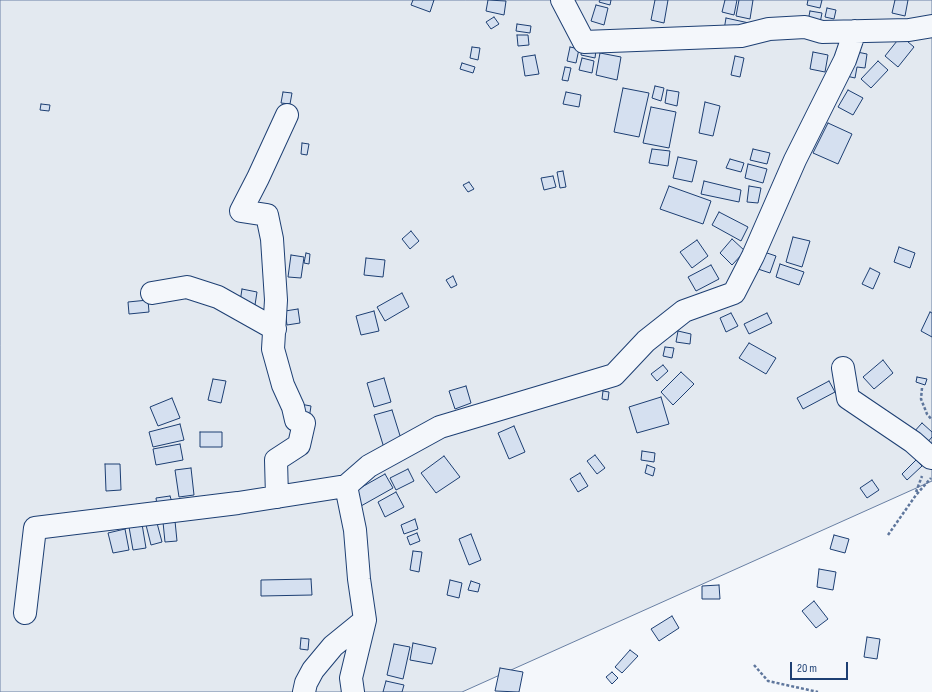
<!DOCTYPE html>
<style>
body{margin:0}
#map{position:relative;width:932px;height:692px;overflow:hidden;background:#f4f7fb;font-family:"Sofia Sans Condensed",sans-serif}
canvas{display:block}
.scale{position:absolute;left:790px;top:662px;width:58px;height:18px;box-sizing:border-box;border:2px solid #1d3f73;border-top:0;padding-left:5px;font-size:12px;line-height:14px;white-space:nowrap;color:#1d3f73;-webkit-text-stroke:3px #f4f7fb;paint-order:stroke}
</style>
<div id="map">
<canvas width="932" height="692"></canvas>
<div class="scale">20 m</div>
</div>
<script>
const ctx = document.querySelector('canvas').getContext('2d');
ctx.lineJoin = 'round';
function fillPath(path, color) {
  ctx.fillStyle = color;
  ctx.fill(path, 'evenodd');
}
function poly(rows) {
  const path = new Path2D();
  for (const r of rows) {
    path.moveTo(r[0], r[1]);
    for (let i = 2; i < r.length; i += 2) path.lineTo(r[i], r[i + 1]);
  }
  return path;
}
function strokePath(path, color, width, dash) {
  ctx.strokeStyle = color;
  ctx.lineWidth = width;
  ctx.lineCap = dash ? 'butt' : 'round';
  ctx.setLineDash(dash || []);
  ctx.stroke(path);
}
const green = poly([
 [0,0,932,0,932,481,462,692,0,692,0,0]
]);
const building = poly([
 [413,0,434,0,430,12,411,5,413,0],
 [488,0,506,1,504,15,486,11,488,0],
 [600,0,611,0,610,5,599,2,600,0],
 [655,0,668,0,664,23,651,20,655,0],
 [725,0,737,0,734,15,722,12,725,0],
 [739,0,753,0,750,19,736,16,739,0],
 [808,0,822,0,820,8,807,5,808,0],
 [895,0,908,0,905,16,892,13,895,0],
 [596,5,608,8,604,25,591,21,596,5],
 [827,8,836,10,834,19,825,17,827,8],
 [810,11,822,13,819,28,807,26,810,11],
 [494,17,499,24,491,29,486,22,494,17],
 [726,18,749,23,746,34,724,30,726,18],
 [517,24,531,26,530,33,516,31,517,24],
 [517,35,528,35,529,45,518,46,517,35],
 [901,36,914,47,898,67,885,56,901,36],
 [472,47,480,48,478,60,470,58,472,47],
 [570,47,579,49,576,63,567,61,570,47],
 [582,47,596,50,595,58,581,55,582,47],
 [847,50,867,54,865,68,857,67,855,78,842,75,847,50],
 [813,52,828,55,825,72,810,69,813,52],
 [600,53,621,57,617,80,596,75,600,53],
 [535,55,539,74,525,76,522,57,535,55],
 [735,56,744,58,740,77,731,75,735,56],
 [582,58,594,61,592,73,579,70,582,58],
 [878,61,888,70,871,88,861,79,878,61],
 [462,63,475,67,473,73,460,69,462,63],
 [565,67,571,68,568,81,562,80,565,67],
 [655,86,664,88,661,101,652,98,655,86],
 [623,88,649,93,639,137,614,132,623,88],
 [667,90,679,92,677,106,665,103,667,90],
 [848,90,863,98,853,115,838,107,848,90],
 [283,92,292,93,290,104,281,103,283,92],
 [566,92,581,95,579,107,563,104,566,92],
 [705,102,720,106,713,136,699,133,705,102],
 [41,104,50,105,49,111,40,110,41,104],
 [651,107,676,112,669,148,643,143,651,107],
 [828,123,852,134,838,164,813,153,828,123],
 [302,143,309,144,307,155,301,154,302,143],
 [652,149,670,151,668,166,649,163,652,149],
 [753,149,770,153,767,164,750,160,753,149],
 [678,157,697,161,692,182,673,178,678,157],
 [730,159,744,163,741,172,726,168,730,159],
 [748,164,767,169,763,183,745,178,748,164],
 [563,171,566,187,560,188,557,172,563,171],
 [553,176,556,187,544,190,541,178,553,176],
 [704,181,741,190,739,202,701,194,704,181],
 [469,182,474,189,468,192,463,185,469,182],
 [669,186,711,201,703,224,660,209,669,186],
 [749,186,761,188,758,203,747,202,749,186],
 [719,212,748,227,741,241,712,225,719,212],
 [411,231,419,241,410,249,402,239,411,231],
 [793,237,810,241,802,267,786,262,793,237],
 [732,239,745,251,732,265,720,253,732,239],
 [697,240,708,256,692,268,680,252,697,240],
 [899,247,915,253,910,268,894,262,899,247],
 [761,251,776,256,770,273,755,268,761,251],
 [306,253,310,254,309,264,304,263,306,253],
 [291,255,304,257,301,278,288,277,291,255],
 [366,258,385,260,383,277,364,275,366,258],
 [780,264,804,272,799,285,776,277,780,264],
 [711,265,719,279,696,291,688,277,711,265],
 [870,268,880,273,873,289,862,284,870,268],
 [453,276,457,285,451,288,446,280,453,276],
 [242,289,257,292,255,305,240,302,242,289],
 [402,293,409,307,385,321,377,307,402,293],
 [148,300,149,312,129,314,128,302,148,300],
 [298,309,300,323,287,325,285,311,298,309],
 [374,311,379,331,361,335,356,316,374,311],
 [930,312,932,313,932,337,921,331,930,312],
 [731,313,738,326,726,332,720,318,731,313],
 [767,313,772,323,749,334,744,324,767,313],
 [678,331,691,334,690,344,676,342,678,331],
 [749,343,776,358,766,374,739,358,749,343],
 [665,347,674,348,672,358,663,356,665,347],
 [883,360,893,373,874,389,863,377,883,360],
 [663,365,668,371,657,381,651,374,663,365],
 [681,372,694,384,673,405,661,392,681,372],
 [917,377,927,379,925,385,916,382,917,377],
 [384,378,391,402,374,407,367,383,384,378],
 [213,379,226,381,221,403,208,400,213,379],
 [829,381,835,392,803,409,797,398,829,381],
 [466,386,471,403,455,409,449,391,466,386],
 [603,391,609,392,608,400,602,399,603,391],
 [661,397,669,424,637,433,629,407,661,397],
 [172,398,180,418,158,426,150,407,172,398],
 [300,404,311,406,309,419,300,404],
 [392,410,402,442,384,448,374,415,392,410],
 [922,423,932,432,932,437,926,444,913,433,922,423],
 [180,424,184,440,153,447,149,432,180,424],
 [514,426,525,452,509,459,498,433,514,426],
 [200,432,222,432,222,447,200,447,200,432],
 [180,444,183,460,156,465,153,449,180,444],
 [642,451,655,453,654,462,641,460,642,451],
 [595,455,605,468,597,474,587,461,595,455],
 [444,456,460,477,436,493,421,473,444,456],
 [916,460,922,466,907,480,902,474,916,460],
 [105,464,120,464,121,490,106,491,105,464],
 [647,465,655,468,653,476,645,473,647,465],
 [191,468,194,495,179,497,175,470,191,468],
 [408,469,414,481,396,490,390,478,408,469],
 [580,473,588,486,578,492,570,479,580,473],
 [385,474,393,488,361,506,353,492,385,474],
 [872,480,879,490,867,498,860,488,872,480],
 [396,492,404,507,385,517,378,502,396,492],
 [170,496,172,502,157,505,156,498,170,496],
 [415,519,418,529,404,534,401,525,415,519],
 [175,521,177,541,165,542,163,522,175,521],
 [157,523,162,542,151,545,146,525,157,523],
 [142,524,146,548,133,550,129,527,142,524],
 [125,529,129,550,113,553,108,533,125,529],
 [417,533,420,541,410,545,407,537,417,533],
 [471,534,481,560,469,565,459,539,471,534],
 [834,535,849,539,845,553,830,549,834,535],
 [413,551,422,552,419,572,410,570,413,551],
 [819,569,836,572,833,590,817,587,819,569],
 [311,579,312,595,261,596,261,580,311,579],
 [450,580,462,583,459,598,447,595,450,580],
 [471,581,480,584,478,592,468,590,471,581],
 [719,585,720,599,702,599,702,586,719,585],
 [814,601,828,619,816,628,802,611,814,601],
 [672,616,679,628,659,641,651,629,672,616],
 [867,637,880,639,877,659,864,657,867,637],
 [301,638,309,639,308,650,300,649,301,638],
 [413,643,436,648,432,664,410,660,413,643],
 [394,644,410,647,403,679,387,675,394,644],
 [630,650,638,656,622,673,615,667,630,650],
 [500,668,523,672,519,692,495,691,500,668],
 [612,672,618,678,612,684,606,677,612,672],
 [386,681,404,685,402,692,383,692,386,681]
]);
const path = poly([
 [922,388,921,399,927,414,932,420],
 [916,492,922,476],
 [888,535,916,495,931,478],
 [754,665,768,681,818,692]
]);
const minor = poly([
 [562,0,584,42,741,36,769,29,805,27,822,32,909,30,932,26],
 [152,293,187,287,218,297,275,329],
 [843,368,848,398,913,442,931,458],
 [277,497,276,460,299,445,304,423,296,420,293,407,283,385,273,349,276,300,272,239,267,215,241,211,258,178,287,115],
 [25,613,35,528,238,503,346,486],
 [304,692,306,683,313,670,333,646,365,620],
 [353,692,351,678,365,620,359,579,355,530,346,486,369,466,440,427,614,375,646,341,684,311,734,293,753,256,795,160,845,60,855,31]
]);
fillPath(green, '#e3e9f0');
strokePath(green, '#687fa3', 1);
fillPath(building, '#d5e0f0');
strokePath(building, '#1d3f73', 1);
strokePath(minor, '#1d3f73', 24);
strokePath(path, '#5e769c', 2.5, [3, 2]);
strokePath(minor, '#f4f7fb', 22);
</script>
